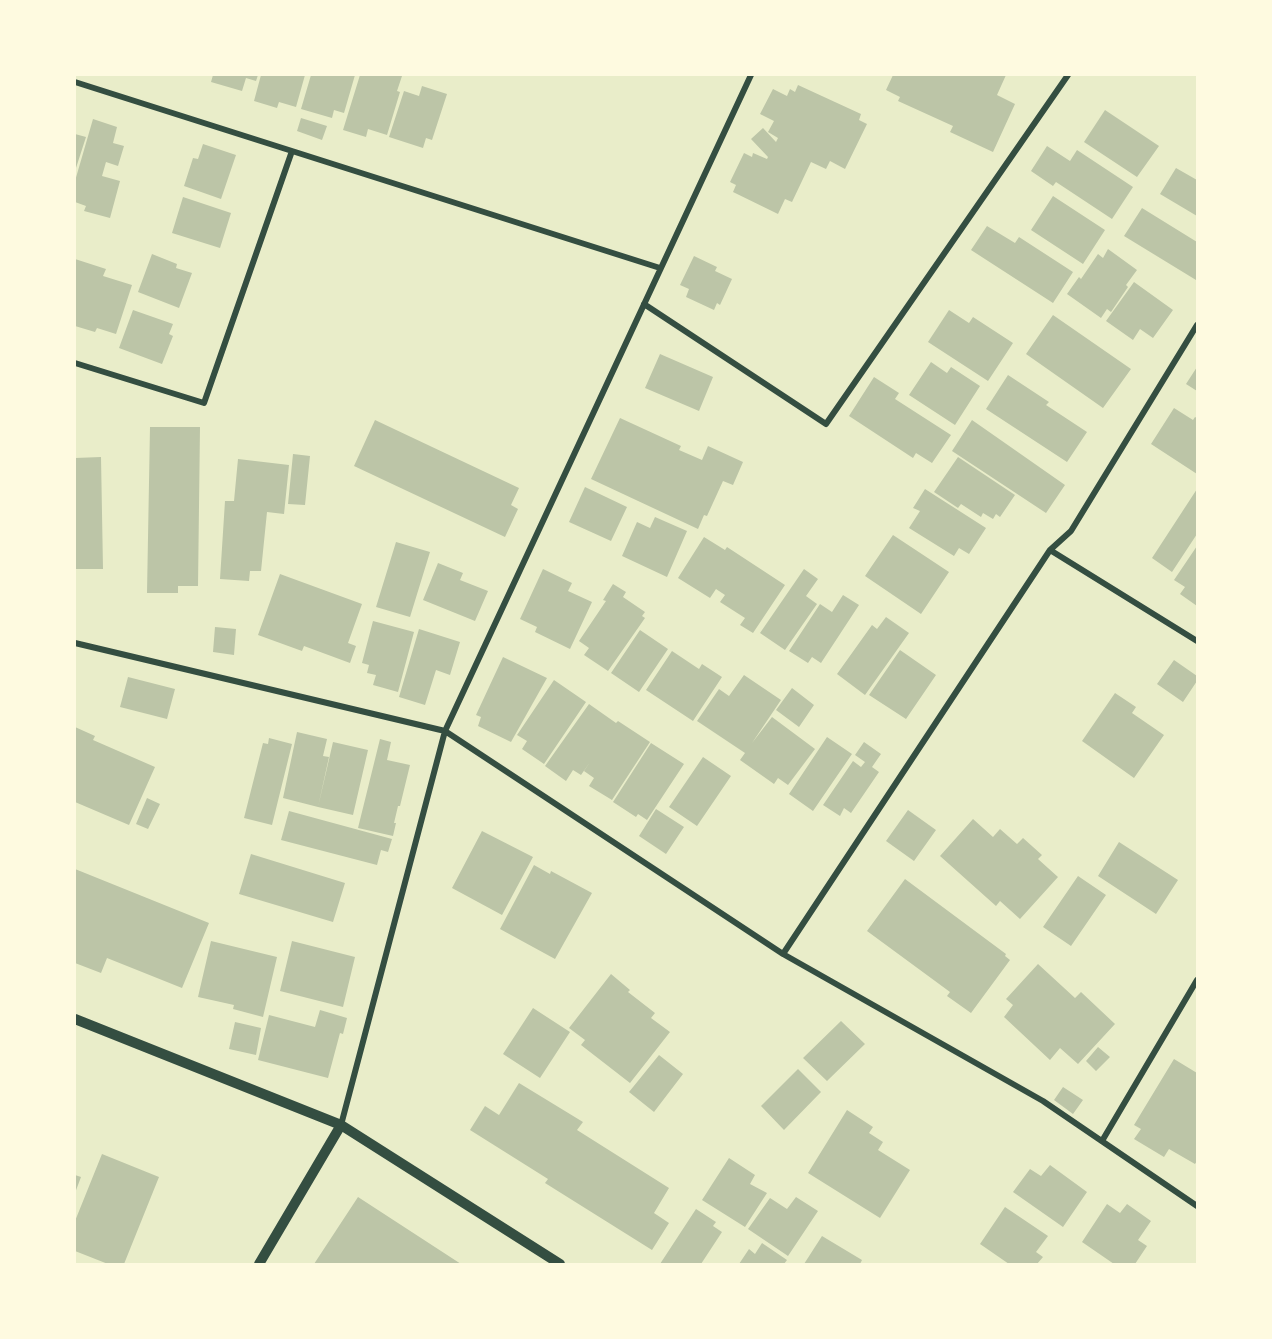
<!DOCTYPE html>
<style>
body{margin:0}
#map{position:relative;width:1272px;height:1339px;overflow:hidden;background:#e9edc9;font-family:Ubuntu,sans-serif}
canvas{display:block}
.frame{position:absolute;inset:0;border:76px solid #fefae0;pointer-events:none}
</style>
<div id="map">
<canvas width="1272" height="1339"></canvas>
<div class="frame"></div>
</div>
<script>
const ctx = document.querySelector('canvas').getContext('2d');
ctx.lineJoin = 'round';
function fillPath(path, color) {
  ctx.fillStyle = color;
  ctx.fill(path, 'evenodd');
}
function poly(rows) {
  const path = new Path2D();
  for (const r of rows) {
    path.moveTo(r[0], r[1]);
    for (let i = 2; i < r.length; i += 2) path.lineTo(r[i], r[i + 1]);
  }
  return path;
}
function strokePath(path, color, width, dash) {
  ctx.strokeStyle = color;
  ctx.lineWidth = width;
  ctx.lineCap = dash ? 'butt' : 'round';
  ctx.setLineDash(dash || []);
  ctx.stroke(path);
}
const building = poly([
 [213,75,258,75,256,81,246,78,242,91,211,82],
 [261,75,305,75,296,107,279,102,277,108,254,101],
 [311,75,355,75,344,113,334,110,332,118,301,109],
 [360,75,402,76,397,91,400,92,387,135,368,129,366,137,343,130],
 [893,75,1006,75,997,95,1015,104,993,152,950,132,953,126,898,101,900,97,886,90],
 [798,85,861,114,859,120,867,124,845,169,830,161,826,169,811,162,792,202,785,199,778,214,733,192,736,185,730,182,744,153,752,157,753,153,767,159,768,157,751,139,763,128,776,142,778,138,768,132,774,121,760,114,773,89,787,96,790,89,795,92],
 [422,86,447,94,432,140,426,138,423,148,389,137,404,91,419,96],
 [1105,110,1159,146,1137,177,1084,142],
 [301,118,327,126,322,140,297,131],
 [93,119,117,127,113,143,124,146,118,166,106,162,102,176,120,181,110,218,84,211,86,206,75,202,75,181],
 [75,134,86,137,75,171],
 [203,144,236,155,221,199,184,186,193,158,198,159],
 [1047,146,1070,161,1077,150,1133,187,1112,219,1056,182,1053,186,1031,171],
 [1176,168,1197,180,1197,216,1160,194],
 [1053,196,1105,230,1083,264,1031,230],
 [183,197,231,213,220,248,172,233],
 [1142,208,1197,242,1196,280,1124,236],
 [987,226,1015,243,1019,237,1073,272,1053,303,971,250],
 [1108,249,1137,270,1126,285,1128,287,1111,312,1107,309,1101,318,1067,294,1079,277,1081,279,1098,254,1103,258],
 [152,254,177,264,176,268,192,273,179,308,138,292],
 [694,256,717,267,715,271,732,279,720,305,717,303,714,310,686,297,689,289,680,285],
 [75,259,106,269,103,276,132,285,116,334,97,328,95,332,75,326],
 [1134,282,1173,310,1153,338,1140,329,1133,340,1106,321],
 [133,310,173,324,169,334,173,336,162,364,119,348],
 [949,310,969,323,973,317,1013,343,988,381,928,342],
 [1053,315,1131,369,1103,408,1026,354],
 [660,354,713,377,699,411,645,388],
 [931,362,947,373,951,367,980,386,955,425,909,395],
 [1197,367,1197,391,1186,384],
 [1008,375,1049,402,1046,405,1087,432,1067,462,986,409],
 [874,377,899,393,895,399,951,435,932,463,916,453,913,458,849,416],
 [1174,408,1193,420,1195,417,1197,418,1197,474,1151,444],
 [620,418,681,446,679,450,702,460,708,446,743,462,733,485,723,481,707,516,704,515,698,529,591,479],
 [375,420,519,488,511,505,518,509,505,537,354,466],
 [972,420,1065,485,1046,513,952,451],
 [150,427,200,427,198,586,178,586,178,593,147,593],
 [293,454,310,456,305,505,288,504],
 [101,457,103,569,75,569,75,458],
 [958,457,1015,495,1000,517,996,514,993,519,983,513,981,517,961,504,958,508,934,492],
 [238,459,289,465,284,514,267,512,261,571,250,571,249,581,220,579,225,501,234,501],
 [585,487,627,507,611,541,569,522],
 [925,489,986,528,969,554,959,548,954,556,909,528,920,511,913,508],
 [1197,489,1197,534,1172,572,1152,558],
 [655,517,687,531,667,577,622,556,637,522,650,528],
 [893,535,949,572,921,614,865,576],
 [704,537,725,550,727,547,785,585,753,633,740,625,745,618,720,602,725,595,716,589,710,598,678,578],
 [396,542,430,552,410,617,376,607],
 [1197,546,1197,606,1180,594,1185,587,1174,580],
 [438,563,463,573,460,580,488,591,475,621,423,600],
 [543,569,572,583,568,591,592,602,570,649,535,632,537,627,520,619],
 [804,569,818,579,806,596,817,604,785,650,760,633],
 [280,574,362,604,348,643,356,646,350,663,304,646,302,651,258,635],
 [613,584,626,592,623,597,645,612,642,616,645,618,608,671,584,655,589,648,579,641,606,601,603,600],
 [843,595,859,605,821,663,812,657,808,663,789,651,820,604,832,612],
 [886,617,909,633,865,695,837,674,872,625,877,629],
 [373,621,414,632,398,692,373,685,376,675,367,673,369,665,362,663],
 [215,627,236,629,234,655,213,652],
 [419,629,460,642,450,675,436,670,425,705,399,697],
 [640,630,668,649,639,692,611,673],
 [900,650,936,675,906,719,869,695],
 [672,651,699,669,702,664,722,677,693,721,646,690],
 [503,657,547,678,511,742,478,726,481,717,476,715],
 [1174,660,1197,676,1197,681,1183,702,1157,684],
 [744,675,781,700,752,743,772,717,815,749,788,785,778,778,774,784,740,760,745,753,697,721,719,689,729,696],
 [128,677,175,689,167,719,120,707],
 [554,680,586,702,544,764,522,749,527,741,517,735],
 [792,688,814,705,799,727,776,710],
 [1115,693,1136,707,1132,713,1164,735,1134,778,1082,741],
 [589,704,616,723,618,721,650,742,612,800,589,786,594,778,584,771,590,762,581,775,573,770,566,781,545,766],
 [75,727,95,736,93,740,155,767,129,825,75,802],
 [297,732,327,739,323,756,329,757,318,807,283,798],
 [827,737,852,754,813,811,789,794],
 [269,738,292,744,272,825,244,818,263,743,268,744],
 [380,739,391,742,387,760,410,765,400,806,398,806,394,823,396,823,393,836,358,828],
 [333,742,368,750,353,815,318,807],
 [864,742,881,754,872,767,879,772,851,813,844,808,840,816,823,805,853,761,861,767,865,762,855,755],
 [651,743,684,764,647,820,638,814,636,817,613,802],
 [703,757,731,776,697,826,669,807],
 [147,798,160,804,148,829,136,824],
 [656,809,684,827,666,854,639,836],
 [908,810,936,830,914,861,886,841],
 [289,811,392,839,388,852,381,850,377,865,281,840],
 [973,819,993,837,1000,829,1017,844,1023,838,1042,855,1038,859,1058,877,1020,919,1000,901,996,906,940,856],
 [482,831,533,857,502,915,452,888],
 [1119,842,1178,880,1156,914,1098,876],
 [251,854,345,883,333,922,239,894],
 [534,865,550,874,551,871,592,893,555,959,500,929],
 [75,869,209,923,182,988,107,958,101,973,75,963],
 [1078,876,1106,895,1071,946,1043,927],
 [905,879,1006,954,1005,956,1010,960,971,1013,947,996,950,992,867,931],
 [211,941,277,957,263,1017,233,1009,234,1005,198,997],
 [292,941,355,957,343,1007,280,991],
 [1038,964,1075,998,1081,992,1115,1024,1078,1064,1060,1048,1050,1060,1004,1017,1013,1005,1006,999],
 [611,974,630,990,628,992,655,1013,651,1018,670,1032,630,1083,581,1045,585,1040,569,1028],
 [533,1008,570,1032,540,1078,503,1054],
 [320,1010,347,1018,343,1034,340,1033,328,1078,258,1060,269,1015,315,1027],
 [841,1021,865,1044,827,1081,803,1058],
 [235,1022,261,1028,256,1055,229,1049],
 [1098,1047,1110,1057,1096,1071,1086,1061],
 [659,1055,683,1074,654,1112,629,1092],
 [1174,1059,1197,1073,1197,1161,1195,1164,1169,1149,1164,1157,1134,1139,1141,1129,1134,1125],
 [798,1069,821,1092,784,1130,761,1106],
 [519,1083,583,1122,577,1130,669,1188,654,1213,669,1223,652,1250,545,1183,548,1179,470,1130,485,1106,499,1115],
 [1063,1087,1083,1100,1073,1114,1054,1100],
 [847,1110,873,1127,869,1133,883,1142,878,1150,910,1170,880,1218,808,1173],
 [102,1154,159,1177,124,1264,108,1264,75,1251,75,1221],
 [729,1158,755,1175,750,1184,767,1193,745,1227,702,1200],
 [1050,1165,1087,1192,1063,1227,1013,1192,1030,1169,1041,1176],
 [75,1175,81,1177,75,1193],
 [358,1197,461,1264,314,1264],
 [796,1197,818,1211,788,1256,748,1229,770,1198,787,1209],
 [1107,1204,1120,1213,1127,1204,1151,1221,1138,1240,1147,1246,1135,1264,1114,1264,1082,1242],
 [1005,1207,1048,1236,1036,1252,1043,1257,1037,1264,1009,1264,980,1244],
 [696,1209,716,1222,713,1226,722,1232,701,1264,660,1264],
 [822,1236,862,1260,860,1264,804,1264],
 [762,1243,787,1260,784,1264,739,1264,749,1249,755,1254]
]);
const minor = poly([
 [75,82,660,268],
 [644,304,826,424,1068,75],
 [75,363,204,403,292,151],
 [1050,550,1197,641],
 [75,643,445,731,783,954,1043,1101,1197,1206],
 [783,954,1050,550,1071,531,1197,325],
 [341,1125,445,731,751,75],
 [1102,1141,1197,980]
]);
const tertiary = poly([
 [75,1019,341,1125,560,1264],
 [259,1264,341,1125]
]);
fillPath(building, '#bcc5a7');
strokePath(minor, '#344e41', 6);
strokePath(tertiary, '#344e41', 10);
</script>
